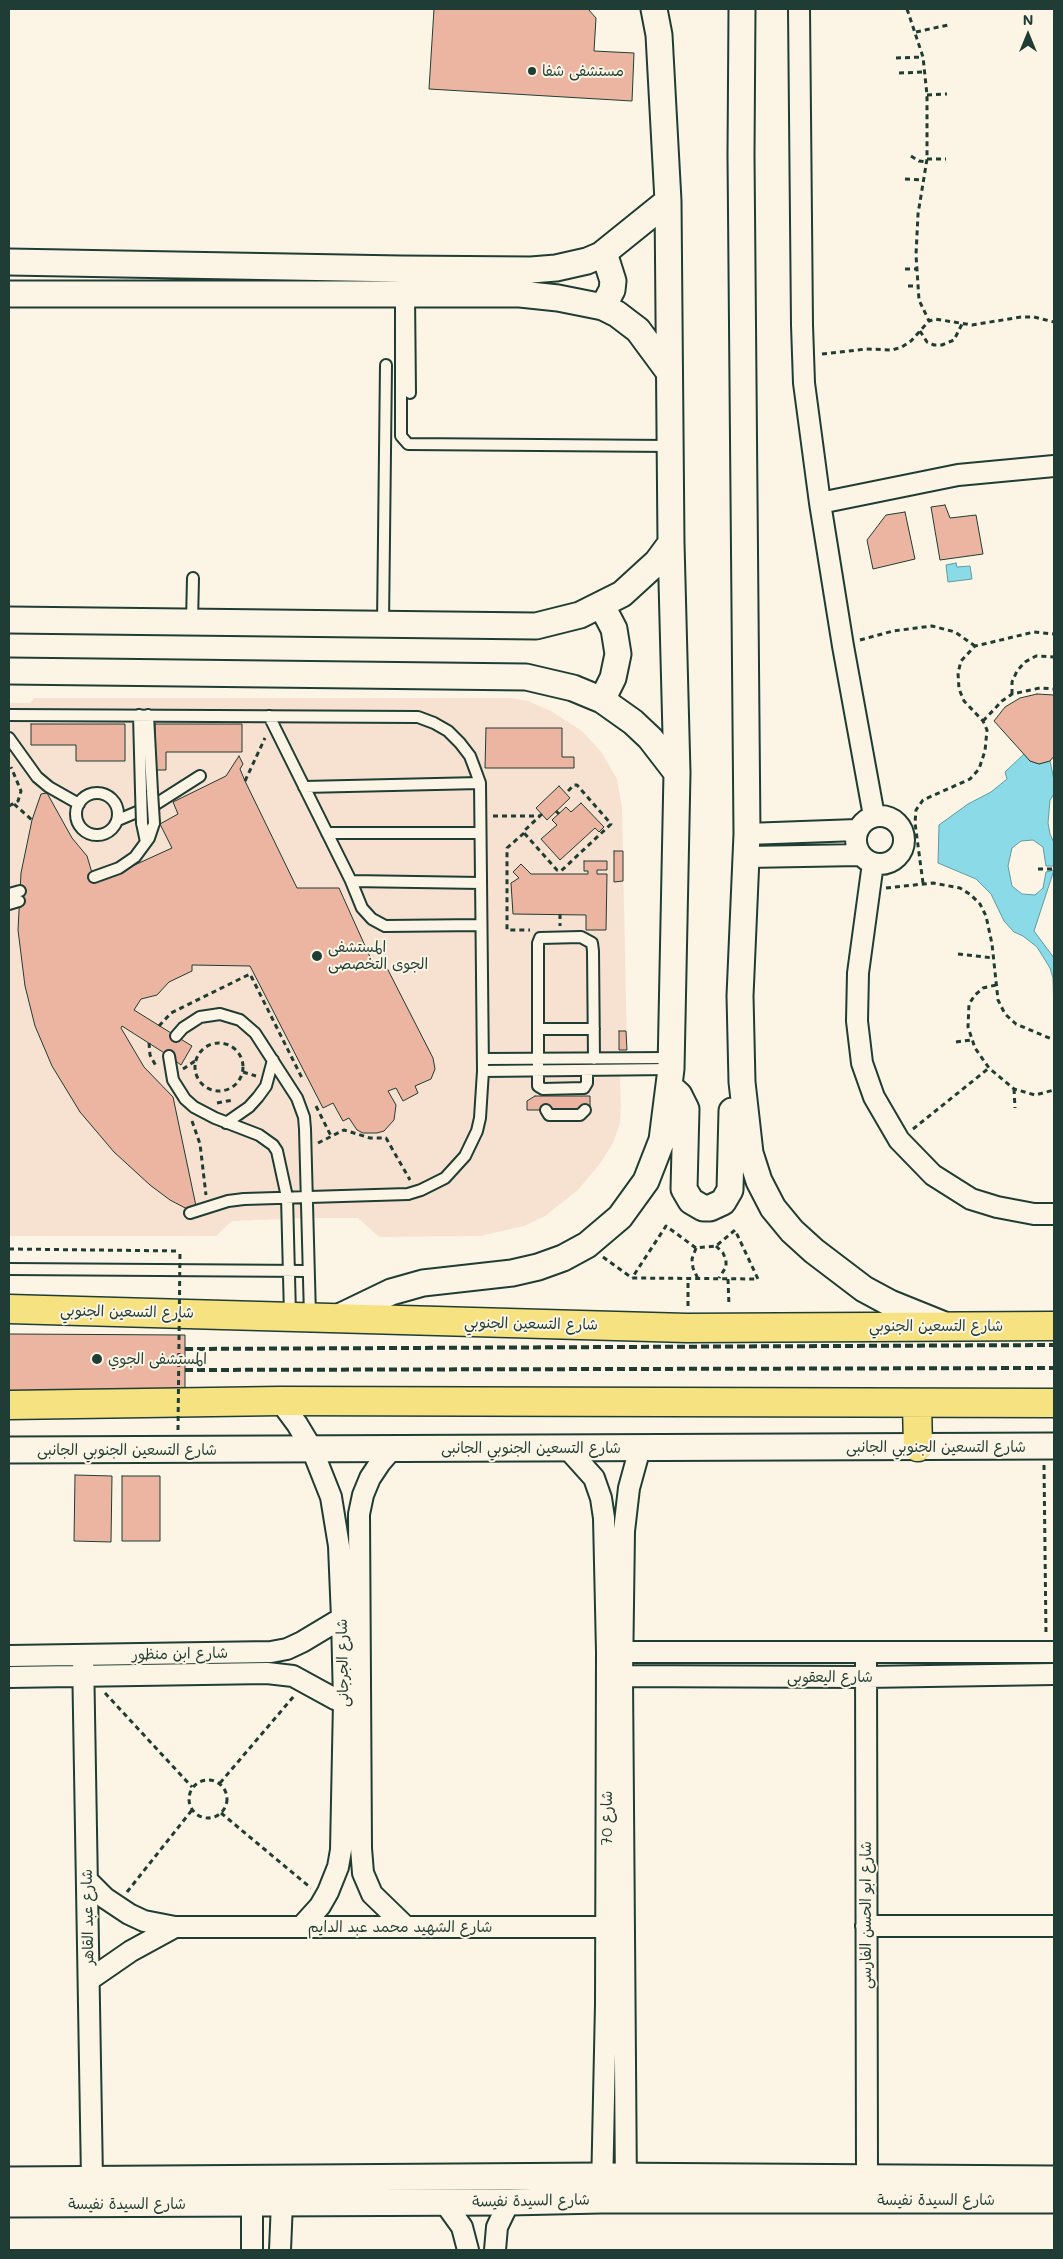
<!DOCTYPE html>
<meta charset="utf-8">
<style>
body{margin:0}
#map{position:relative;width:1063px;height:2259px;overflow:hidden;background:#fcf5e5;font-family:Mali,sans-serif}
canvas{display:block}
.frame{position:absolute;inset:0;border:10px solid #1f3d34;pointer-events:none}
.north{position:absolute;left:1003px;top:10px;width:50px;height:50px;-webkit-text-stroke:4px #fcf5e5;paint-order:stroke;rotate:0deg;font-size:14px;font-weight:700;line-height:20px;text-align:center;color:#1f3d34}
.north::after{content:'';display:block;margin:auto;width:18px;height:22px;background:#1f3d34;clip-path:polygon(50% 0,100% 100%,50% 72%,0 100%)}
</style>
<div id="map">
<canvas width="1063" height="2259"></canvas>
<div class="frame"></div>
<div class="north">N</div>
</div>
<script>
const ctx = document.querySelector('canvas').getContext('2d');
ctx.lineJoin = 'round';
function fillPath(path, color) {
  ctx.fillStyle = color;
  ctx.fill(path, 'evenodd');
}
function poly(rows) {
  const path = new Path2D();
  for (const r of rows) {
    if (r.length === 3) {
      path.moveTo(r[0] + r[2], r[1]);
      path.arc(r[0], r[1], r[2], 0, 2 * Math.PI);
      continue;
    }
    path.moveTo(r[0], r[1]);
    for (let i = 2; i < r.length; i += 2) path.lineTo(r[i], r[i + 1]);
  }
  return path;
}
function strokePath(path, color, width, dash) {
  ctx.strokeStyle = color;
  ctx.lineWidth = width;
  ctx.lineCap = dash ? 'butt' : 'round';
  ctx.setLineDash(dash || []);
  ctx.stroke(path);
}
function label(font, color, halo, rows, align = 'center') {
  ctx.font = font + ' Mali,"Playpen Sans Arabic",sans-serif';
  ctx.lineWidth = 4;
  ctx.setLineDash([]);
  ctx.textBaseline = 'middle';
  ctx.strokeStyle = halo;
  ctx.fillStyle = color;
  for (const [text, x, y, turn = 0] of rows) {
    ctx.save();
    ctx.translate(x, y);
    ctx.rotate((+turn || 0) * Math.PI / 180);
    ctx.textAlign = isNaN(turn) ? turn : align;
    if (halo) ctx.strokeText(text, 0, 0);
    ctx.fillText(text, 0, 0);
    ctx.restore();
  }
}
const built = poly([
 [34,698,511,698,528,701,551,711,582,731,602,753,617,779,622,807,627,1050,619,1051,621,1105,620,1123,613,1143,599,1165,578,1190,545,1216,524,1226,480,1236,379,1237,358,1218,307,1218,232,1221,216,1236,9,1236,9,703,30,703]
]);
const water = poly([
 [956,563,957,567,970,566,972,579,948,582,946,565,956,563],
 [1024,754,1030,761,1039,764,1050,761,1054,780,1054,794,1050,800,1048,823,1050,834,1054,843,1054,866,1046,866,1043,847,1033,840,1021,841,1012,848,1008,866,1012,886,1022,894,1035,895,1043,888,1046,872,1054,870,1034,931,1054,958,1054,1013,1053,978,1050,968,1037,947,1023,936,1014,932,1004,921,991,894,976,879,938,863,939,825,968,804,991,792,1007,779,1005,772,1024,754]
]);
const building = poly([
 [434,9,588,9,596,18,594,51,634,53,632,101,429,89,434,9],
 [945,505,950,518,976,515,983,554,940,560,931,507,945,505],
 [905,512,915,559,873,569,867,540,886,515,905,512],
 [1037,694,1054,695,1054,756,1050,761,1039,764,1030,761,994,721,1005,707,1020,698,1037,694],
 [31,724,125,724,125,761,76,761,76,745,31,745,31,724],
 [155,724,242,724,242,752,166,752,166,770,155,770,155,724],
 [486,728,562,728,562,757,574,757,574,768,485,768,486,728],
 [239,756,243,764,240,769,245,781,297,888,339,888,375,968,387,968,433,1058,435,1069,431,1079,415,1086,418,1093,403,1101,396,1088,388,1091,396,1105,394,1120,384,1131,377,1133,363,1133,357,1130,349,1118,343,1121,333,1103,323,1108,250,966,192,965,192,971,169,982,157,995,141,999,134,1010,192,1046,181,1065,169,1056,122,1026,121,1028,144,1067,173,1097,196,1206,189,1210,170,1200,150,1185,114,1152,80,1112,52,1066,35,1026,25,986,18,930,21,873,32,820,41,794,47,793,72,838,87,856,95,883,172,848,160,824,178,814,173,802,226,776,239,756],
 [559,786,570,798,547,820,536,808,559,786],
 [581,803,604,827,599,832,595,828,560,860,541,839,557,825,552,820,566,807,571,812,581,803],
 [614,851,623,851,623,881,614,882,614,851],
 [584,861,607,861,607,870,597,870,597,874,607,874,606,930,586,930,586,915,513,914,511,883,519,878,513,872,521,864,531,874,588,874,588,871,584,871,584,861],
 [619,1031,626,1031,627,1050,619,1050,619,1031],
 [535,1096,590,1096,590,1110,527,1110,527,1101,535,1096],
 [9,1334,185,1335,185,1394,9,1394,9,1334],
 [75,1475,112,1476,111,1542,74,1541,75,1475],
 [122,1476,160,1476,160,1541,122,1541,122,1476]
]);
const path = poly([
 [907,9,923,57,927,95,927,159,918,214,916,255,919,300,929,321],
 [916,32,948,25],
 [896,58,923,57],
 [899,73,925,72],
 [927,95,947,94],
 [911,156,919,161,927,162],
 [927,159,946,159],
 [905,179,923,180],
 [905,269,916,269],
 [908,286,917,286],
 [920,331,927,342,934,345,942,345,954,340,962,324],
 [822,354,866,349,892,350,902,347,911,341,929,321,935,319,972,325,1021,317,1034,317,1054,322],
 [860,640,893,631,932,626,955,632,975,646],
 [1012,694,1012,682,1017,671,1025,662,1036,656,1054,657],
 [983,721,1002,701,1012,694,1040,688,1054,689],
 [245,781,265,738],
 [14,804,32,820],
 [9,806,18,801,21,791,11,767],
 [556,811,559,814],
 [542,814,525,830,524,833,557,870,561,871,611,824,577,785,574,785,566,793],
 [493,816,539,816],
 [524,833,507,848,507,930,530,930],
 [1038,869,1054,869],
 [923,883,915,823,916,810,923,800,970,779,979,769,985,751,987,730,983,721,964,701,959,689,958,673,961,661,975,646,984,644,1034,632,1054,634],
 [886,888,933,883,960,888,971,895,980,904,986,916,992,944,998,1000,1005,1014,1016,1024,1054,1040],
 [560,914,560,926],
 [958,954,993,958],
 [996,985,983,988,975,995,969,1004,968,1027,975,1048,989,1068,1014,1089,1035,1095,1054,1090],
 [159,1026,171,1013,250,974,302,1078],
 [956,1042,971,1040],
 [149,1043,150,1055,156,1066],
 [219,1067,24],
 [183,1069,195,1061],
 [243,1072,256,1076],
 [1014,1089,1015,1108],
 [217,1103,233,1100],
 [316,1106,331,1136],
 [192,1121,200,1144,206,1195],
 [913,1129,989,1068],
 [318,1143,344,1130,370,1138,386,1138,410,1180],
 [716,1246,723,1253,726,1260,726,1267,719,1278],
 [696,1248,692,1259,693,1268,698,1279],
 [9,1249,180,1251],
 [603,1257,632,1278,758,1279,735,1230,716,1246,696,1248,666,1226,632,1278],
 [728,1279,729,1306],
 [688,1306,688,1279],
 [1044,1465,1046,1634],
 [105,1693,192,1787],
 [208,1799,19],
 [220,1783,294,1696],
 [221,1813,311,1888],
 [127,1892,192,1810]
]);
const service = poly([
 [401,295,401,436,408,444,670,446],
 [409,295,410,393],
 [192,622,193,578],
 [383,624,386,365],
 [9,715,418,717,434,723,448,731,460,743,470,756,476,772,480,783,483,1071,480,1118,477,1131,465,1156,445,1178,421,1190,408,1194,244,1199,228,1201,190,1213],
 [139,715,141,791],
 [148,715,152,792],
 [269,716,351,881,362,908,372,919,385,926,481,925],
 [9,738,37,777,49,787,79,804],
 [304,787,480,783],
 [97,814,21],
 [118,820,156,804,200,776],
 [142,823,146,842],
 [327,833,480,833],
 [94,877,119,868,135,857,149,838,154,823],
 [351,881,481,883],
 [9,894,20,891],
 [9,904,19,901],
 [538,1029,594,1029],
 [176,1036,183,1028,200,1017,220,1014,240,1020,255,1033,297,1098,304,1117,305,1129,310,1316],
 [169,1056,173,1080,185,1099,194,1107,215,1118,259,1135,273,1145,277,1151,287,1197,290,1315],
 [483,1059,671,1058],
 [587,1070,587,1083,584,1088,543,1089,538,1086,538,943,540,938,581,937,592,943,593,951,594,1059],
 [483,1071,671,1069],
 [546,1110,549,1115,580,1115,585,1110],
 [226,1123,249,1107,258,1097,266,1086,273,1060],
 [9,1269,308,1271]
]);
const minor = poly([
 [799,9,802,325,804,383,820,503,843,646,874,816],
 [820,503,958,475,1054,466],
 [880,840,24],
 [747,834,857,830],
 [746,857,860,855],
 [873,863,858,973,857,1021,862,1063,874,1097,899,1140,933,1175,971,1199,997,1207,1034,1214,1054,1214],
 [280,1401,297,1424,312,1449,331,1497,339,1546,342,1618,344,1702,341,1850,338,1867,328,1892,320,1906,301,1927],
 [567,1448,594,1478,601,1498,604,1518,607,1652,606,2004,602,2191],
 [392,1449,380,1463,370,1478,363,1495,359,1514,361,1848,363,1873,372,1894,406,1927],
 [609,1652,1054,1652],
 [866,1652,867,2177],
 [83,1655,92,2179],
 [9,1656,271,1652,287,1649,302,1642,342,1618],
 [609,1676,866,1677,1054,1674],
 [9,1677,267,1673,293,1676,335,1699,344,1702,355,1701],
 [87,1880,105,1898,129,1914,144,1921,175,1927,620,1927],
 [866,1926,1054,1926],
 [89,1980,131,1951,175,1927],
 [626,2191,622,1677,624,1531,629,1488,640,1448],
 [444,2202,462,2227,468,2250],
 [252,2204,252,2250],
 [280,2250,282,2202],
 [495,2250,497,2227,509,2202]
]);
const tertiary = poly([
 [742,9,741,155,747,834,740,996,742,1082,750,1153,759,1181,773,1208,792,1231,814,1251,864,1289,890,1303,947,1326],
 [601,255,607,262,613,281,612,290,603,307],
 [9,262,401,269,531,270,556,268,587,261,601,255,668,201],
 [9,294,520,294,558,298,603,307,617,314,638,330,669,372],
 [602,606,614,629,618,654,613,678,602,700],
 [9,620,536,626,580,615,622,594,657,562,671,543],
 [9,671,526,677,573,688,602,700,633,722,650,738,677,773],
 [669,1086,679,1095,686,1109,684,1189,691,1201,703,1208,710,1208,723,1202,730,1190,732,1111],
 [337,1318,391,1292,423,1283,512,1273,538,1267,563,1258,587,1245,620,1217,646,1181,662,1140,671,1069,677,773,671,543,668,201,659,35,654,9],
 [9,1450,1054,1446],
 [9,2180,602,2176,1054,2179],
 [9,2204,509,2202,601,2200,1054,2200]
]);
const trunk = poly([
 [9,1309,687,1328,1054,1326],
 [917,1404,918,1447],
 [9,1405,280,1401,1054,1403]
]);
const rail = poly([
 [185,1349,1054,1345],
 [185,1370,1054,1368]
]);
const pathBridge = poly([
 [178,1430,180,1251]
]);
const serviceBridge = poly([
 [141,791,142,823],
 [152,792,154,823]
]);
const markers = [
 [532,71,5,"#1f3d34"],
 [317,956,6,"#1f3d34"],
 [97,1359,6,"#1f3d34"]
];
const poiNames = [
 ["مستشفى شفا",542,71],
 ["المستشفى",328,947],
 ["الجوى التخصصى",328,964],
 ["المستشفى الجوي",108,1359]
];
const streetNames = [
 ["شارع التسعين الجنوبي",127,1312,1],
 ["شارع التسعين الجنوبي",531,1324,1],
 ["شارع التسعين الجنوبي",936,1326],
 ["شارع التسعين الجنوبي الجانبى",936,1447],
 ["شارع التسعين الجنوبي الجانبى",531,1448],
 ["شارع التسعين الجنوبي الجانبى",127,1450],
 ["شارع ابن منظور",180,1654,-1],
 ["شارع الجرجانى",343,1663,-91],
 ["شارع اليعقوبى",830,1677],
 ["شارع 70",607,1818,-90],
 ["شارع ابو الحسن الفارسى",866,1915,-90],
 ["شارع عبد القاهر",88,1917,-91],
 ["شارع الشهيد محمد عبد الدايم",400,1927],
 ["شارع السيدة نفيسة",936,2200],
 ["شارع السيدة نفيسة",531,2201,-1],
 ["شارع السيدة نفيسة",127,2204]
];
fillPath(built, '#f7e2d1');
fillPath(water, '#8adae7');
strokePath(water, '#5f9b9f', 1);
fillPath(building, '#ecb5a1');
strokePath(building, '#1f3d34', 1);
strokePath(service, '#1f3d34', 14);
strokePath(minor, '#1f3d34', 24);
strokePath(tertiary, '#1f3d34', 29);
strokePath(trunk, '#1f3d34', 31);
strokePath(path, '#1f3d34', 3, [5, 4]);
strokePath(service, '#fcf5e5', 10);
strokePath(minor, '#fcf5e5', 20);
strokePath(tertiary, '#fcf5e5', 25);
strokePath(trunk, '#f7e281', 28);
strokePath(rail, '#1f3d34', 4, [8, 4]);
strokePath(serviceBridge, '#1f3d34', 14, []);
strokePath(pathBridge, '#1f3d34', 3, [5, 4]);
strokePath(serviceBridge, '#fcf5e5', 10);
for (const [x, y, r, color] of markers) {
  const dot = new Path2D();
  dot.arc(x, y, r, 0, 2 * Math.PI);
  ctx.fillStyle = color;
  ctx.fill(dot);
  strokePath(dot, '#fcf5e5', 2);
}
label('15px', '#1f3d34', '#fcf5e5', poiNames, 'left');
label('15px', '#1f3d34', '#fcf5e5', streetNames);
</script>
